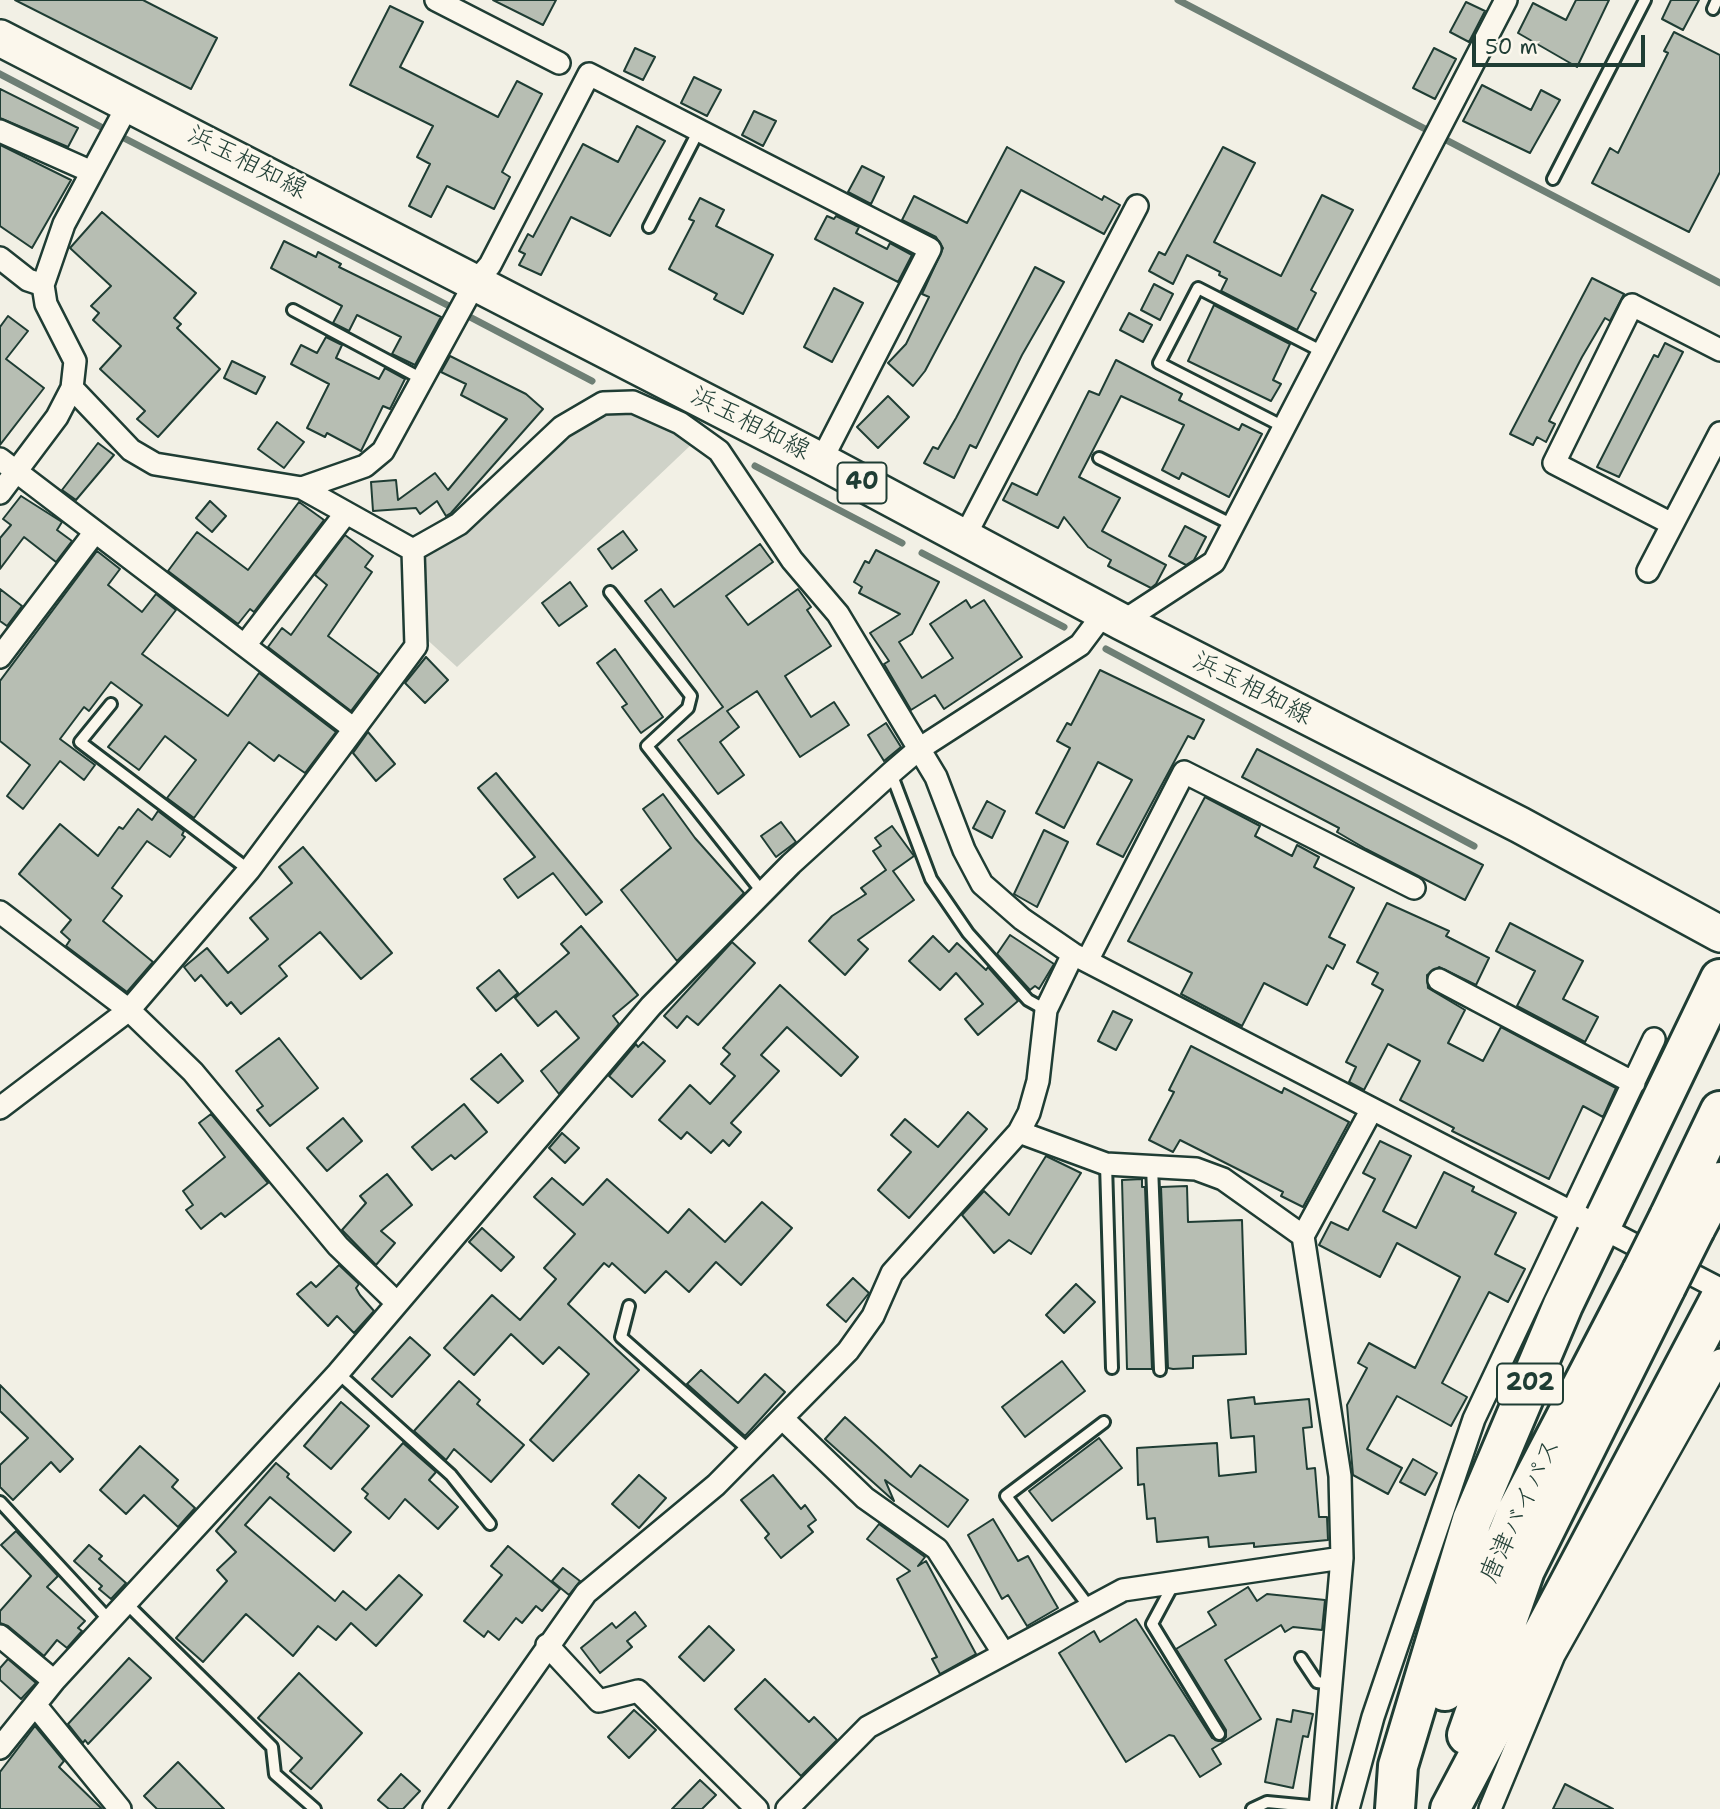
<!DOCTYPE html>
<meta charset="utf-8">
<style>
body{margin:0}
#map{position:relative;width:1720px;height:1809px;overflow:hidden;background:#f2f0e5;font-family:"Shantell Sans",sans-serif}
canvas{display:block}
.scale{position:absolute;left:1472px;top:35px;width:173px;height:32px;box-sizing:border-box;border:4px solid #1f3d34;border-top:0;padding-left:9px;font-size:21px;line-height:24px;white-space:nowrap;color:#1f3d34;-webkit-text-stroke:5px #fbf7ec;paint-order:stroke}
</style>
<div id="map">
<canvas width="1720" height="1809"></canvas>
<div class="scale">50 m</div>
</div>
<script>
const ctx = document.querySelector('canvas').getContext('2d');
ctx.lineJoin = 'round';
function fillPath(path, color) {
  ctx.fillStyle = color;
  ctx.fill(path, 'evenodd');
}
function poly(rows) {
  const path = new Path2D();
  for (const r of rows) {
    path.moveTo(r[0], r[1]);
    for (let i = 2; i < r.length; i += 2) path.lineTo(r[i], r[i + 1]);
  }
  return path;
}
function strokePath(path, color, width, dash) {
  ctx.strokeStyle = color;
  ctx.lineWidth = width;
  ctx.lineCap = dash ? 'butt' : 'round';
  ctx.setLineDash(dash || []);
  ctx.stroke(path);
}
function label(font, color, halo, rows, align = 'center') {
  ctx.font = font + ' "Shantell Sans","Klee One",sans-serif';
  ctx.lineWidth = 5;
  ctx.setLineDash([]);
  ctx.textBaseline = 'middle';
  ctx.strokeStyle = halo;
  ctx.fillStyle = color;
  for (const [text, x, y, turn = 0] of rows) {
    ctx.save();
    ctx.translate(x, y);
    ctx.rotate((+turn || 0) * Math.PI / 180);
    ctx.textAlign = isNaN(turn) ? turn : align;
    if (halo) ctx.strokeText(text, 0, 0);
    ctx.fillText(text, 0, 0);
    ctx.restore();
  }
}
const green = poly([
 [618,412,662,422,693,443,457,667,422,635,420,555,562,437,589,419]
]);
const stream = poly([
 [1178,0,1720,283],
 [0,74,103,128],
 [122,137,453,308],
 [468,316,592,381],
 [755,466,902,543],
 [922,553,1064,627],
 [1106,649,1474,846]
]);
const building = poly([
 [15,0,143,0,217,38,191,89,15,0],
 [493,0,556,0,543,25,493,0],
 [1576,0,1609,0,1577,67,1518,33,1533,3,1566,20,1576,0],
 [1671,0,1699,0,1683,30,1662,19,1671,0],
 [1466,2,1485,11,1469,42,1450,32,1466,2],
 [390,6,423,22,400,67,498,117,517,81,542,94,502,172,510,177,494,209,447,186,431,217,409,206,430,164,417,157,433,126,350,85,390,6],
 [1674,32,1720,55,1720,172,1689,232,1592,183,1610,148,1618,153,1668,53,1664,51,1674,32],
 [635,48,655,57,643,80,624,71,635,48],
 [1434,48,1456,59,1435,99,1413,88,1434,48],
 [694,77,721,90,707,116,681,103,694,77],
 [1482,85,1531,110,1541,90,1560,100,1530,153,1463,121,1482,85],
 [0,89,78,128,68,147,0,118,0,89],
 [754,111,776,121,763,146,742,135,754,111],
 [637,126,665,141,610,236,571,217,541,275,519,265,525,254,519,251,528,234,533,237,583,144,618,162,637,126],
 [0,145,71,180,32,248,0,226,0,145],
 [1007,147,1102,200,1104,196,1120,205,1104,234,1021,190,925,371,913,386,888,363,906,344,929,297,922,294,943,248,936,237,902,220,914,196,967,223,1007,147],
 [1223,147,1255,163,1214,242,1269,270,1281,276,1322,195,1353,210,1311,290,1316,293,1297,330,1221,291,1227,279,1219,275,1220,272,1187,255,1173,284,1149,271,1159,252,1165,255,1223,147],
 [862,166,884,177,871,204,848,192,862,166],
 [700,198,724,210,716,226,773,255,743,314,714,299,717,294,669,269,694,221,689,219,700,198],
 [102,212,196,293,174,318,181,324,177,328,220,369,158,437,137,419,145,411,100,369,121,346,93,320,99,313,91,306,111,286,70,248,102,212],
 [827,216,834,219,836,216,859,227,856,233,887,249,890,243,912,255,898,282,815,239,827,216],
 [284,241,316,257,318,252,341,264,339,267,441,317,415,365,392,354,401,337,357,315,349,331,333,323,342,306,271,268,284,241],
 [1035,267,1064,282,1022,355,976,448,970,445,954,478,924,463,933,447,938,449,956,418,1035,267],
 [1592,278,1624,294,1610,321,1605,318,1582,357,1549,421,1555,424,1546,442,1537,437,1533,445,1510,434,1592,278],
 [1154,284,1173,294,1160,320,1141,310,1154,284],
 [834,288,863,303,832,362,804,347,834,288],
 [1214,305,1290,344,1273,380,1281,384,1271,401,1188,361,1214,305],
 [1129,313,1152,325,1143,342,1120,330,1129,313],
 [8,316,28,331,6,359,44,388,0,445,0,327,8,316],
 [326,337,342,345,336,358,379,379,385,368,405,379,390,409,383,406,361,451,327,433,325,437,307,428,329,384,291,364,301,345,317,353,326,337],
 [1665,343,1683,352,1619,477,1597,467,1654,355,1658,357,1665,343],
 [450,356,526,394,543,409,451,513,446,516,437,501,420,514,416,508,373,511,371,482,396,480,398,500,435,473,448,490,507,419,461,395,466,384,441,372,450,356],
 [1116,360,1182,394,1179,400,1239,430,1242,424,1262,434,1229,497,1182,473,1179,479,1162,470,1184,425,1121,396,1079,477,1120,498,1102,531,1166,565,1156,584,1151,588,1108,566,1111,560,1088,547,1064,517,1058,528,1003,500,1012,483,1037,495,1089,391,1099,395,1116,360],
 [232,361,265,377,256,394,224,378,232,361],
 [888,396,909,417,878,448,857,427,888,396],
 [277,422,304,442,284,468,258,449,277,422],
 [98,443,114,455,76,500,62,490,98,443],
 [21,496,62,522,57,530,72,541,56,562,24,537,0,569,0,538,11,525,3,519,21,496],
 [210,501,226,516,212,532,196,518,210,501],
 [299,502,324,520,254,612,250,609,238,624,168,571,197,532,248,570,299,502],
 [1185,526,1206,537,1194,560,1186,565,1169,556,1185,526],
 [623,531,637,550,612,569,598,549,623,531],
 [345,535,373,556,365,567,372,572,328,636,379,674,351,711,268,647,282,628,291,635,327,585,315,575,345,535],
 [760,544,773,562,726,596,748,625,798,589,811,607,807,610,831,646,785,676,811,717,834,702,849,725,800,757,757,691,727,711,739,727,720,742,744,775,718,794,678,740,723,707,645,601,661,589,674,607,760,544],
 [876,550,939,582,912,634,899,642,922,678,953,658,930,624,966,600,971,608,984,600,1022,657,944,709,935,695,911,710,884,664,889,661,870,633,900,614,859,593,862,587,854,582,865,561,869,563,876,550],
 [97,551,120,569,108,585,142,612,156,594,176,610,142,654,228,716,259,673,336,732,305,773,279,755,274,761,249,742,194,818,167,798,196,760,165,736,139,770,108,747,142,705,111,682,89,711,84,707,60,739,95,765,84,780,60,761,23,809,7,796,30,765,0,741,0,681,97,551],
 [570,582,587,606,559,626,542,603,570,582],
 [0,589,22,606,7,626,0,621,0,589],
 [615,649,663,717,641,733,622,707,627,704,597,663,615,649],
 [426,657,448,680,425,703,405,683,426,657],
 [1100,670,1204,720,1194,739,1188,736,1123,857,1097,844,1132,780,1098,762,1064,828,1036,813,1070,748,1057,741,1067,723,1071,725,1100,670],
 [886,723,901,747,884,761,868,735,886,723],
 [368,732,395,764,376,781,353,753,368,732],
 [1257,749,1483,865,1465,900,1366,849,1337,832,1339,828,1242,777,1257,749],
 [496,773,602,902,586,915,553,873,518,898,504,879,535,857,478,788,496,773],
 [663,794,695,838,744,893,677,961,621,890,671,848,643,809,663,794],
 [1205,797,1260,826,1255,836,1292,856,1297,845,1319,857,1314,867,1354,888,1329,937,1345,945,1333,969,1327,965,1307,1005,1264,983,1242,1026,1181,994,1192,973,1128,941,1205,797],
 [987,801,1005,811,992,838,973,828,987,801],
 [138,809,152,820,158,811,184,831,182,835,185,837,170,857,147,841,112,888,122,896,103,921,153,962,127,992,66,946,70,940,61,932,71,920,19,874,60,824,98,856,119,827,123,829,138,809],
 [781,822,796,842,776,857,761,836,781,822],
 [892,826,914,856,893,871,914,900,858,940,868,949,845,975,809,941,832,916,866,894,861,888,886,870,873,851,881,846,875,838,892,826],
 [1044,830,1068,842,1037,907,1014,894,1044,830],
 [303,847,392,953,361,979,320,932,279,966,287,976,241,1014,231,1002,227,1006,201,975,195,981,184,967,207,948,228,973,268,939,250,918,292,883,279,867,303,847],
 [1387,903,1449,931,1446,936,1489,958,1476,985,1439,967,1427,975,1428,988,1465,1010,1448,1043,1483,1061,1501,1027,1616,1088,1603,1117,1583,1106,1549,1179,1452,1131,1454,1128,1400,1100,1420,1061,1388,1044,1364,1090,1349,1082,1356,1067,1346,1062,1383,990,1372,984,1378,973,1357,962,1387,903],
 [1510,923,1583,961,1563,999,1598,1017,1585,1042,1517,1006,1535,971,1496,951,1510,923],
 [581,926,638,995,613,1016,619,1024,559,1094,541,1071,579,1038,556,1011,538,1026,515,998,569,953,561,944,581,926],
 [1010,935,1054,964,1039,989,1035,986,1030,990,997,954,1010,935],
 [933,936,949,952,957,943,986,970,988,967,1018,1001,978,1035,965,1019,983,1004,956,973,940,990,909,961,933,936],
 [732,942,755,963,698,1025,687,1016,677,1028,664,1016,732,942],
 [499,970,518,993,496,1011,477,988,499,970],
 [780,985,858,1057,841,1076,787,1027,761,1055,779,1071,731,1123,741,1132,729,1146,723,1140,711,1153,687,1132,681,1139,659,1120,690,1085,710,1104,735,1076,721,1064,730,1054,723,1048,780,985],
 [1113,1011,1132,1020,1116,1050,1098,1041,1113,1011],
 [279,1038,318,1088,270,1126,257,1110,263,1106,236,1071,279,1038],
 [643,1042,665,1061,632,1097,609,1076,636,1044,638,1047,643,1042],
 [1191,1046,1282,1093,1284,1088,1349,1122,1303,1207,1281,1196,1283,1192,1180,1140,1173,1152,1149,1140,1174,1092,1169,1090,1191,1046],
 [501,1054,523,1081,498,1103,471,1079,501,1054],
 [464,1104,487,1132,455,1159,451,1155,432,1170,412,1147,464,1104],
 [968,1112,987,1129,909,1218,878,1190,911,1152,891,1135,905,1119,938,1147,968,1112],
 [211,1114,268,1183,225,1217,221,1213,201,1229,186,1210,193,1205,183,1191,225,1157,199,1123,211,1114],
 [343,1118,362,1141,327,1171,307,1148,343,1118],
 [562,1133,579,1148,565,1163,549,1148,562,1133],
 [1380,1141,1411,1156,1383,1211,1416,1228,1444,1172,1474,1187,1472,1191,1516,1213,1495,1254,1525,1269,1508,1302,1489,1292,1442,1383,1467,1397,1451,1426,1397,1396,1367,1449,1402,1468,1388,1494,1353,1475,1347,1405,1367,1368,1358,1363,1369,1343,1415,1368,1460,1277,1397,1243,1380,1277,1319,1245,1331,1222,1348,1230,1375,1179,1363,1173,1380,1141],
 [1046,1156,1081,1173,1031,1254,1009,1240,994,1253,962,1215,984,1191,1009,1215,1046,1156],
 [387,1174,412,1205,381,1231,395,1243,376,1265,342,1230,366,1203,360,1196,387,1174],
 [552,1178,583,1205,607,1179,668,1233,689,1209,725,1242,762,1202,792,1228,741,1285,716,1262,689,1292,666,1271,645,1293,612,1263,609,1267,604,1263,568,1304,639,1370,553,1461,530,1440,589,1374,559,1347,543,1364,511,1334,474,1375,444,1348,492,1295,520,1320,556,1279,544,1268,575,1234,534,1197,552,1178],
 [1142,1179,1142,1187,1145,1187,1152,1369,1127,1369,1122,1180,1142,1179],
 [1187,1186,1188,1222,1242,1220,1246,1354,1193,1356,1193,1368,1173,1369,1168,1368,1161,1187,1187,1186],
 [482,1228,514,1257,501,1271,469,1242,482,1228],
 [339,1265,359,1284,356,1288,360,1295,374,1311,354,1333,337,1316,328,1326,297,1294,311,1282,316,1287,339,1265],
 [853,1278,869,1293,846,1322,827,1305,853,1278],
 [1076,1284,1095,1302,1064,1333,1046,1315,1076,1284],
 [410,1337,430,1355,392,1397,372,1379,410,1337],
 [1062,1361,1085,1391,1025,1437,1002,1407,1062,1361],
 [701,1370,738,1403,765,1374,785,1392,745,1436,687,1384,701,1370],
 [459,1381,480,1400,477,1404,524,1445,491,1482,454,1449,446,1460,414,1431,459,1381],
 [0,1385,73,1459,60,1472,51,1462,13,1500,0,1487,0,1465,28,1438,0,1411,0,1385],
 [1254,1397,1255,1404,1309,1399,1312,1427,1303,1428,1307,1469,1315,1468,1319,1517,1327,1517,1328,1540,1254,1547,1254,1543,1209,1547,1208,1537,1157,1542,1155,1518,1147,1519,1144,1484,1138,1485,1137,1448,1217,1443,1219,1476,1256,1472,1254,1436,1231,1438,1228,1400,1254,1397],
 [341,1402,369,1426,331,1469,304,1446,341,1402],
 [845,1417,911,1477,920,1465,968,1500,948,1527,885,1480,894,1501,825,1439,845,1417],
 [1099,1438,1122,1468,1052,1521,1029,1491,1099,1438],
 [403,1443,436,1472,429,1480,458,1507,438,1529,405,1499,389,1519,365,1498,368,1494,362,1489,403,1443],
 [140,1446,178,1480,172,1487,195,1508,178,1527,144,1495,126,1514,100,1490,140,1446],
 [1413,1459,1437,1473,1425,1495,1400,1482,1413,1459],
 [276,1463,289,1474,287,1477,351,1532,334,1551,270,1497,245,1525,335,1601,343,1591,366,1610,399,1575,422,1595,376,1646,351,1623,336,1640,318,1626,293,1656,246,1614,203,1662,176,1638,227,1581,217,1570,236,1552,216,1531,276,1463],
 [639,1475,666,1498,639,1528,612,1504,639,1475],
 [773,1475,801,1509,805,1505,816,1520,808,1526,813,1532,781,1558,765,1538,769,1534,741,1500,773,1475],
 [993,1519,1018,1561,1028,1556,1058,1608,1027,1626,1008,1595,1002,1599,968,1535,993,1519],
 [879,1524,925,1557,918,1566,926,1561,976,1654,940,1674,932,1659,937,1657,897,1579,910,1571,867,1539,879,1524],
 [16,1531,58,1576,47,1587,85,1621,78,1628,82,1631,67,1648,57,1640,44,1656,8,1626,0,1623,0,1611,31,1576,1,1545,16,1531],
 [89,1545,102,1556,99,1559,126,1583,111,1599,99,1589,102,1586,74,1561,89,1545],
 [508,1546,560,1589,542,1611,536,1606,522,1623,516,1618,499,1640,488,1631,484,1637,464,1621,502,1575,491,1566,508,1546],
 [563,1568,580,1581,569,1595,552,1581,563,1568],
 [1248,1587,1257,1601,1267,1594,1325,1600,1322,1630,1293,1627,1285,1632,1281,1625,1225,1660,1261,1719,1212,1749,1221,1764,1200,1777,1174,1736,1169,1735,1126,1762,1059,1653,1094,1631,1100,1642,1136,1619,1212,1738,1222,1741,1226,1737,1226,1730,1176,1649,1216,1625,1208,1612,1248,1587],
 [635,1612,646,1626,627,1641,632,1647,600,1673,581,1648,612,1623,616,1628,635,1612],
 [709,1626,734,1650,704,1681,679,1657,709,1626],
 [129,1658,151,1678,88,1744,85,1740,83,1743,68,1724,129,1658],
 [8,1659,36,1683,21,1699,0,1680,0,1668,8,1659],
 [299,1673,362,1733,311,1789,290,1771,302,1758,258,1718,299,1673],
 [765,1679,809,1722,814,1717,837,1740,801,1776,735,1709,765,1679],
 [634,1710,656,1730,629,1758,608,1737,634,1710],
 [1293,1710,1313,1714,1308,1737,1303,1736,1293,1788,1265,1782,1277,1719,1291,1722,1293,1710],
 [35,1726,64,1761,59,1767,102,1809,0,1809,0,1772,35,1726],
 [178,1762,224,1809,157,1809,144,1796,178,1762],
 [401,1774,420,1791,403,1809,389,1809,378,1800,401,1774],
 [700,1780,716,1795,702,1809,672,1809,700,1780],
 [1565,1784,1613,1809,1553,1809,1565,1784]
]);
const lane = poly([
 [1713,9,1717,0],
 [1553,179,1645,0],
 [649,227,699,130],
 [293,310,422,379],
 [1284,427,1159,363,1198,288,1323,352],
 [1099,458,1233,525],
 [610,592,691,696,688,708,647,746,763,893],
 [111,704,80,742,249,870],
 [891,773,931,879,968,933,1028,1000,1046,1010],
 [1106,1164,1112,1368],
 [1152,1166,1160,1370],
 [629,1306,621,1337,750,1451],
 [338,1373,451,1475,490,1524],
 [0,1502,110,1621],
 [1174,1583,1152,1624,1219,1734],
 [126,1603,272,1747,275,1774,315,1809],
 [1090,1608,1006,1496,1104,1422],
 [1301,1658,1317,1682,1332,1684],
 [1252,1809,1267,1802,1320,1807]
]);
const street = poly([
 [436,0,559,63],
 [0,131,92,172],
 [0,258,28,280,43,285],
 [72,388,131,450,155,464,302,488,413,550],
 [0,459,354,729],
 [302,488,365,466,383,451,476,281,490,265,589,74,930,249,821,461],
 [0,493,57,417,72,388,75,361,46,304,43,285,64,224,129,103],
 [1672,524,1554,463,1632,305,1720,350],
 [964,538,1137,206],
 [413,550,459,524,562,427,603,403,633,402,680,423,719,451,792,560,838,614,936,777,964,850,982,884,1022,919,1073,954,1720,1289],
 [1648,571,1720,433],
 [1122,622,1214,562,1506,0],
 [245,645,346,513],
 [0,657,95,532],
 [0,912,129,1010,193,1072,338,1246,396,1302],
 [1087,961,1184,772,1414,888],
 [1439,980,1634,1083],
 [0,1108,129,1010,249,870,416,646,413,550],
 [1019,1132,1106,1164,1196,1169,1223,1179,1303,1236],
 [782,1418,865,1498,937,1549,1004,1654],
 [0,1636,54,1681],
 [547,1645,599,1701,638,1691,757,1809],
 [36,1706,120,1809],
 [0,1748,54,1681,338,1373,651,1006,791,864,891,773,919,749,1080,645,1104,613],
 [434,1809,586,1593,716,1485,848,1351,873,1316,892,1273,1019,1132,1029,1113,1038,1081,1046,1010,1073,954],
 [787,1809,868,1727,1123,1590,1342,1558],
 [1320,1809,1342,1558,1340,1476,1303,1236,1372,1109],
 [1348,1809,1373,1717,1474,1419,1654,1039],
 [1490,1809,1554,1655,1720,1360]
]);
const primary = poly([
 [0,38,821,461,1122,622,1520,825,1720,934]
]);
const highway = poly([
 [1669,1217,1720,1111],
 [1695,1229,1720,1182],
 [1445,1691,1517,1511,1642,1271],
 [1467,1735,1525,1570,1666,1287],
 [1395,1809,1398,1766,1472,1520,1563,1305,1720,979],
 [1450,1809,1720,1299]
]);
const highwayBridge = poly([
 [1642,1271,1669,1217],
 [1666,1287,1695,1229]
]);
const shields = [
 [862,483,49],
 [1530,1384,66]
];
const shieldNames = [
 ["40",862,483],
 ["202",1530,1384]
];
const streetNames = [
 ["浜玉相知線",247,163,27],
 ["浜玉相知線",750,424,27],
 ["浜玉相知線",1252,689,27],
 ["唐津バイパス",1521,1511,-65]
];
fillPath(green, '#cfd2c8');
strokePath(stream, '#6e7f75', 7);
fillPath(building, '#b7beb3');
strokePath(building, '#1f3d34', 2);
strokePath(lane, '#1f3d34', 16);
strokePath(street, '#1f3d34', 26);
strokePath(primary, '#1f3d34', 40);
strokePath(highway, '#1f3d34', 44);
strokePath(lane, '#fbf7ec', 10);
strokePath(street, '#fbf7ec', 21);
strokePath(primary, '#fbf7ec', 35);
strokePath(highway, '#fbf7ec', 38);
strokePath(highwayBridge, '#1f3d34', 44, []);
strokePath(highwayBridge, '#fbf7ec', 38);
for (const [x, y, w] of shields) {
  const box = new Path2D();
  box.roundRect(x - w / 2, y - 20.5, w, 41, 5);
  ctx.fillStyle = '#fbf7ec';
  ctx.fill(box);
  strokePath(box, '#1f3d34', 2);
}
label('bold 24px', '#1f3d34', null, shieldNames);
label('26px', '#1f3d34', '#fbf7ec', streetNames);
</script>
